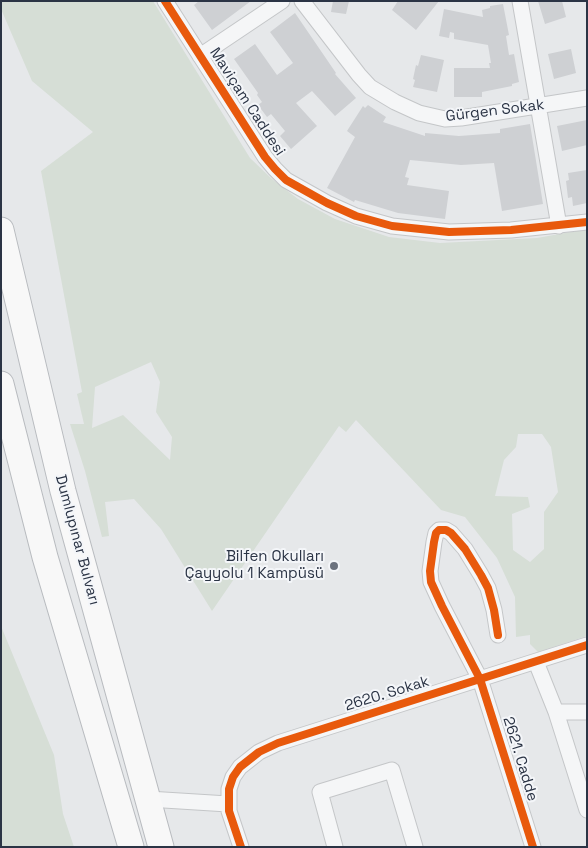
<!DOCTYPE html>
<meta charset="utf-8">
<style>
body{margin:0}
#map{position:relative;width:588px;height:848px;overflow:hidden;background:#e6e8ea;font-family:"Space Grotesk",sans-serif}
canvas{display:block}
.frame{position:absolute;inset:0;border:2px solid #2b3445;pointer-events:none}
</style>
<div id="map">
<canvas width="588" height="848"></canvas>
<div class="frame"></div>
</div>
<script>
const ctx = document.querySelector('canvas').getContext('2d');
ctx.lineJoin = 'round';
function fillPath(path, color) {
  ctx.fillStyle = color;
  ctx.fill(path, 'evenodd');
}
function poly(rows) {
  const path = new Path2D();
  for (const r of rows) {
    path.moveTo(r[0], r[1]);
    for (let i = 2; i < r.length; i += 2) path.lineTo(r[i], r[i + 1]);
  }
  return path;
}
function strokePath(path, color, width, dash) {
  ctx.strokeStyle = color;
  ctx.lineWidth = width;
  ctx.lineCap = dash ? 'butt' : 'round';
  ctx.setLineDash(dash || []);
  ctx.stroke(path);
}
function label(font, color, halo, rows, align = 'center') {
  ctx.font = font + ' "Space Grotesk",sans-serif';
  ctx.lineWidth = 4;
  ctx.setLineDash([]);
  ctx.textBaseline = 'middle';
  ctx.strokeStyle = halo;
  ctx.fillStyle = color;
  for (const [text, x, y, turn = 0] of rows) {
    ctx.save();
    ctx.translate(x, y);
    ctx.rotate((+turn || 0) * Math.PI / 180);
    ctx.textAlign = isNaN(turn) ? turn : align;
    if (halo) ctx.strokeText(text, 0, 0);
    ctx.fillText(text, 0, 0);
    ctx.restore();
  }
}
const green = poly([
 [1,1,153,1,250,158,272,179,298,199,335,219,389,237,440,243,537,238,587,229,587,636,538,652,530,644,530,635,516,637,515,597,497,558,465,517,441,510,356,420,346,432,339,426,212,611,161,529,134,499,105,502,109,536,102,537,85,471,70,424,84,424,77,394,82,392,41,171,93,132,32,81,1,9],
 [151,362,160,382,156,412,172,437,170,460,123,415,92,428,95,387],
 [518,434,542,434,551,447,558,492,544,512,544,549,530,562,513,550,512,514,530,507,528,497,495,496,504,460,516,447],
 [1,626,54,755,63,814,74,847,1,847]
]);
const building = poly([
 [199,1,251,1,212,30,194,5],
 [333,1,349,1,346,14,331,12],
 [398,1,439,1,416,30,392,10],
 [538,1,562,1,566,17,545,24],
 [503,4,509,35,506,36,509,55,514,54,519,82,512,84,512,86,482,92,482,97,454,97,454,68,490,68,489,63,491,63,488,45,454,39,454,33,450,32,449,38,439,36,444,9,483,17,482,10,490,8,490,6],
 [295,13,336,73,335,74,356,98,335,116,312,91,296,103,317,126,291,149,280,136,285,131,271,114,267,117,258,105,262,102,257,95,258,93,234,59,255,44,277,75,293,63,270,32],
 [571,49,576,73,554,79,548,54],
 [421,55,444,60,437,92,413,87,415,80,413,79,416,65,418,66],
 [368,105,386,117,383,122,425,136,425,133,459,136,500,133,500,129,530,124,543,204,502,211,494,163,461,165,410,160,405,177,409,178,407,185,449,191,445,219,398,213,355,200,354,202,327,188,355,137,347,131,363,106,365,108],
 [587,120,587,145,562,151,557,126],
 [587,170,587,203,573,206,572,197,568,198,566,181,569,180,568,173]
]);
const minor = poly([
 [165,1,265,157,275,169,286,180,327,203,356,216,392,226,449,232,511,230,587,222],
 [302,1,359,75,370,87,395,102,419,113,445,119,461,118,587,98],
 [520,1,559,226],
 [200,56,282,1],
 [498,635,494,610,488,588,481,575,465,549,451,533,446,530,439,530,436,533,434,542,430,571,431,582,442,606,480,679,533,847],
 [536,662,556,712,587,712],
 [556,712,587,810],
 [148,799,228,804],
 [241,847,229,811,229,789,233,777,240,767,259,752,278,743,587,645],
 [335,847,320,792,392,770,415,847]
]);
const trunk = poly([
 [1,230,63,491,161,847],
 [1,384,45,557,131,847]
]);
const cycleway = poly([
 [165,1,265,157,275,169,286,180,327,203,356,216,392,226,449,232,511,230,587,222],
 [498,635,494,610,488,588,481,575,465,549,451,533,446,530,439,530,436,533,434,542,430,571,431,582,442,606,480,679,533,847],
 [241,847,229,811,229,789,233,777,240,767,259,752,278,743,587,645]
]);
const markers = [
 [334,566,5,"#6c737f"]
];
const streetNames = [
 ["Maviçam Caddesi",247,102,57],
 ["Gürgen Sokak",495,111,-7],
 ["Dumlupınar Bulvarı",77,540,75],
 ["2620. Sokak",387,694,-17],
 ["2621. Cadde",520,759,73]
];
const poiNames = [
 ["Bilfen Okulları",324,557],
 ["Çayyolu 1 Kampüsü",324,574]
];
fillPath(green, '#d6ded6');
fillPath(building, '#ced0d3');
strokePath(minor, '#c4c6c8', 17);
strokePath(trunk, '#b8bbbf', 27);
strokePath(minor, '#f5f6f7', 15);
strokePath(trunk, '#f8f8f8', 25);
strokePath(cycleway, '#e8590c', 8);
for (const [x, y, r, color] of markers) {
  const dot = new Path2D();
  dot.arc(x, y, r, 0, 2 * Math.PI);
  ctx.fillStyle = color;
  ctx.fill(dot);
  strokePath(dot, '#f4f6f9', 2);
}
label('15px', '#2b3445', '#f4f6f9', streetNames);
label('15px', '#2b3445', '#f4f6f9', poiNames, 'right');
</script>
